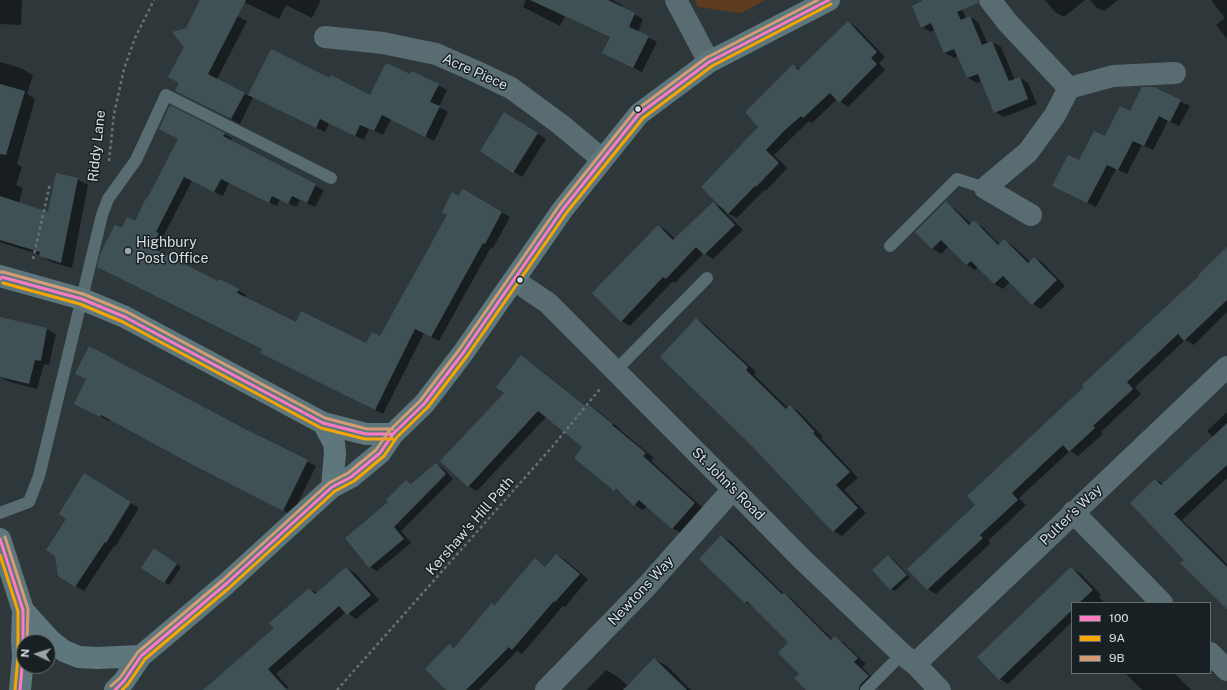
<!DOCTYPE html>
<style>
body{margin:0}
#map{position:relative;width:1227px;height:690px;overflow:hidden;background:#2e383a;font-family:"Public Sans",sans-serif}
canvas{display:block}
.legend{position:absolute;left:1071px;top:602px;width:140px;height:72px;box-sizing:border-box;background:#182023;border:1px solid #646d70;margin:0;padding:5px 7px;list-style:none;font-size:12px;color:#d5e0e3}
.legend li{display:flex;align-items:center;gap:8px;height:20px}
.legend b{width:20px;border:1px solid #646d70}
.north{position:absolute;left:16px;top:634px;width:40px;height:40px;box-sizing:border-box;background:#182023;border:1px solid #646d70;border-radius:50%;rotate:274deg;font-size:11px;font-weight:700;line-height:16px;text-align:center;color:#d5e0e3}
.north::after{content:'';display:block;margin:auto;width:14px;height:18px;background:#9ba5a8;clip-path:polygon(50% 0,100% 100%,50% 72%,0 100%)}
</style>
<div id="map">
<canvas width="1227" height="690"></canvas>
<ul class="legend">
<li><b style="height:5px;background:#fe7ac1"></b>100</li>
<li><b style="height:5px;background:#f7a600"></b>9A</li>
<li><b style="height:5px;background:#d39c74"></b>9B</li>
</ul>
<div class="north">N</div>
</div>
<script>
const ctx = document.querySelector('canvas').getContext('2d');
ctx.lineJoin = 'round';
function fillPath(path, color) {
  ctx.fillStyle = color;
  ctx.fill(path, 'evenodd');
}
function poly(rows) {
  const path = new Path2D();
  for (const r of rows) {
    path.moveTo(r[0], r[1]);
    for (let i = 2; i < r.length; i += 2) path.lineTo(r[i], r[i + 1]);
  }
  return path;
}
function strokePath(path, color, width, dash) {
  ctx.strokeStyle = color;
  ctx.lineWidth = width;
  ctx.lineCap = dash ? 'butt' : 'round';
  ctx.setLineDash(dash || []);
  ctx.stroke(path);
}
function label(font, color, halo, rows, align = 'center') {
  ctx.font = font + ' "Public Sans",sans-serif';
  ctx.lineWidth = 3;
  ctx.setLineDash([]);
  ctx.textBaseline = 'middle';
  ctx.strokeStyle = halo;
  ctx.fillStyle = color;
  for (const [text, x, y, turn = 0] of rows) {
    ctx.save();
    ctx.translate(x, y);
    ctx.rotate((+turn || 0) * Math.PI / 180);
    ctx.textAlign = isNaN(turn) ? turn : align;
    if (halo) ctx.strokeText(text, 0, 0);
    ctx.fillText(text, 0, 0);
    ctx.restore();
  }
}
const green = poly([
 [695,0,765,0,741,13,698,7]
]);
const shadow = poly([
 [0,0,22,0,21,25,0,24],
 [201,0,206,0,247,21,217,79,249,96,271,50,331,79,371,96,411,75,412,72,447,90,439,107,448,112,434,141,391,119,383,135,369,129,364,140,329,123,325,132,253,97,240,124,185,96,180,83,187,29],
 [240,0,321,0,312,18,286,5,279,19],
 [526,0,613,0,623,6,622,8,643,19,638,32,657,42,642,72,612,57,611,37,565,16,560,26,523,7],
 [927,0,958,0,966,18,970,17,978,22,988,44,992,42,1001,47,1015,80,1020,78,1028,83,1037,104,1004,117,995,112,982,80,977,83,968,78,958,56,954,58,945,53,935,30,931,32,922,27],
 [1045,0,1085,0,1064,17,1055,12],
 [1090,0,1118,0,1104,11,1096,7],
 [1211,0,1227,0,1227,39,1216,25,1225,18],
 [848,22,856,27,885,57,879,63,885,70,848,107,837,99,812,123,809,121,774,155,787,168,766,191,764,190,737,218,725,212,743,230,713,259,704,253,675,283,672,282,630,326,622,321,658,226,667,231,675,239,713,203,724,209,760,127,793,66,800,69],
 [0,62,21,68,33,75,27,94,35,99,17,164,22,167,16,185,23,188,19,203,49,213,77,179,88,185,72,268,51,262,40,255,0,242],
 [1154,88,1190,106,1179,126,1168,121,1153,150,1142,145,1127,174,1116,169,1096,207,1062,190,1079,162,1106,137],
 [513,118,546,139,522,177,514,172],
 [224,134,232,138,231,141,324,190,315,207,300,200,296,207,280,199,277,206,229,183,223,196,192,181,163,237,166,238,159,252,219,282,229,285,246,295,245,298,296,323,367,344,380,337,463,191,510,217,493,248,491,247,439,341,424,333,383,414,269,357,263,349,106,271,122,229,135,222],
 [946,203,954,208,971,224,974,222,983,227,1000,245,1005,241,1013,246,1030,262,1034,258,1043,263,1065,286,1041,309,1033,304,1010,282,1003,289,994,284,978,267,975,270,967,265,949,246,941,254,933,249,916,232],
 [1227,249,1227,312,1194,345,1185,340,1135,387,1141,394,1101,432,1103,434,1078,456,1070,451,1019,498,1026,505,988,541,991,543,936,594,928,589,977,505,1085,387],
 [3,319,47,329,56,334,49,365,44,364,37,389,7,381,0,377,0,331],
 [696,319,704,324,756,372,754,375,788,408,790,406,798,411,823,437,821,438,858,478,844,490,866,513,842,536,834,531],
 [521,356,529,361,589,408,590,406,598,411,620,429,620,430,654,458,651,461,703,508,681,533,672,528,647,506,643,510,635,505,575,458,584,447,546,417,477,491,468,486],
 [84,408,245,430,316,466,292,515,203,470,110,419,109,421],
 [1227,412,1227,478,1182,520,1227,564,1227,608,1185,560,1156,480,1163,484,1213,437,1207,431],
 [436,464,443,468,453,479,401,531,411,543,377,571,370,567,390,502,406,481,412,484],
 [84,475,139,508,115,547,114,546,84,591,59,576,67,518],
 [721,536,730,541,785,595,792,599,833,640,835,638,843,642,866,664,862,667,877,682,870,690,808,690,800,674,789,642,754,607,745,602],
 [159,552,181,567,169,585,142,568],
 [557,555,565,560,588,579,565,607,563,606,522,654,517,651,479,690,448,690,449,645,455,648,492,605,495,607,535,560,546,567],
 [888,556,892,558,910,577,895,591,891,589],
 [346,568,355,573,379,600,356,619,346,612,276,674,288,687,285,690,216,690,276,628,309,589,317,593],
 [1071,569,1080,573,1101,595,1099,597,1105,603,1072,603,1072,622,1008,684,1000,679],
 [654,659,667,666,691,690,587,690,606,670,618,677,628,686],
 [1125,673,1174,673,1191,690,1142,690]
]);
const building = poly([
 [200,0,246,0,208,74,245,93,231,119,175,91,179,83,168,77,184,47,172,32,186,28],
 [530,0,608,0,635,13,629,27,649,36,633,68,602,53,610,37],
 [922,0,978,0,978,3,957,12,961,20,970,16,982,45,992,41,1009,81,1020,77,1028,99,994,113,978,74,967,78,954,49,944,53,931,23,921,28,912,6,922,1],
 [848,21,877,52,871,58,877,64,839,103,830,93,803,118,801,116,785,130,766,150,779,163,756,187,755,186,728,214,701,187,758,127,745,112,793,64,798,70],
 [271,49,330,78,331,75,370,95,386,63,410,74,412,71,439,84,430,102,440,106,425,137,382,115,374,131,360,125,355,136,320,119,316,128,248,95],
 [0,84,25,91,6,155,0,154],
 [1142,87,1154,87,1181,100,1170,122,1159,116,1144,146,1133,141,1118,170,1107,165,1087,203,1052,186,1068,155,1079,160,1094,131,1105,136,1120,106,1130,111],
 [170,105,225,133,223,136,316,184,307,203,292,196,288,204,272,196,269,203,221,179,214,192,184,177,156,232,159,233,151,247,218,281,219,279,230,284,239,289,237,293,296,322,301,311,366,343,372,332,380,336,447,215,442,212,452,192,458,196,463,189,502,212,485,244,483,243,431,337,415,329,375,410,260,353,262,349,238,337,97,267,100,254,115,225,122,228,127,217,135,221,146,198,147,199,178,139,159,129],
 [504,112,538,133,513,173,480,151],
 [56,173,78,178,61,263,39,256,40,252,0,240,0,196,48,212],
 [946,201,969,225,974,220,998,245,1004,239,1028,263,1034,257,1057,280,1032,305,1003,276,994,284,971,261,966,265,941,240,932,249,915,232],
 [713,202,735,225,704,255,696,247,666,279,663,277,621,322,592,293,658,225,673,240],
 [1227,247,1227,300,1184,341,1178,334,1127,382,1133,389,1093,426,1095,428,1069,452,1063,445,1012,493,1018,500,980,535,983,538,927,590,907,569,975,505,967,496,1084,387,1082,385,1199,276,1198,275],
 [0,317,47,328,41,361,35,360,29,384,0,377],
 [696,318,748,367,746,370,786,409,790,405,815,432,813,433,850,472,836,485,858,508,833,532,750,444,660,357],
 [89,346,245,429,308,460,283,511,193,465,101,415,100,417,74,404,86,379,75,374],
 [521,355,587,407,589,405,613,424,612,425,646,453,643,456,695,503,672,529,639,500,634,506,616,489,614,491,574,458,582,447,538,411,468,487,440,461,504,393,496,387],
 [1227,423,1227,465,1174,514,1227,567,1227,609,1180,563,1184,560,1130,503,1155,479,1161,485],
 [436,463,446,474,394,527,404,539,369,568,345,538,388,502,386,500,406,480,411,484],
 [84,473,131,502,106,543,105,542,75,587,58,576,55,556,46,550,66,519,59,514],
 [721,535,782,594,784,593,831,640,835,636,858,658,854,662,869,676,860,685,859,690,806,690,794,678,799,674,778,653,788,642,747,601,745,603,699,559],
 [154,548,177,564,164,583,141,568],
 [556,554,580,574,555,602,554,601,512,650,509,647,466,690,446,690,425,669,449,644,454,648,492,603,494,606,535,558,545,567],
 [888,555,907,575,890,590,872,570],
 [346,567,371,595,347,615,339,606,268,669,287,690,203,690,274,628,269,623,309,588,315,594],
 [1071,567,1093,590,1079,603,1072,603,1072,610,999,680,977,657],
 [654,658,687,690,623,690]
]);
const path = poly([
 [109,161,114,114,124,69,135,38,154,0],
 [33,259,50,184],
 [337,690,552,447,600,389]
]);
const lane = poly([
 [890,246,957,179,985,188],
 [615,371,707,278],
 [0,513,29,502,39,476,102,215,108,199,136,160,166,95,331,178],
 [866,690,902,654]
]);
const street = poly([
 [676,0,709,62],
 [990,0,1008,23,1069,88,1113,76,1175,73],
 [325,37,383,43,436,54,475,71,511,88,560,124,602,159],
 [1031,215,985,188,1028,152,1055,115,1069,88],
 [514,280,548,303,733,489,803,560,902,654,915,664,940,690],
 [1073,512,1162,603],
 [1210,653,1227,670],
 [915,664,1227,367],
 [546,690,647,586,733,489]
]);
const secondary = poly([
 [0,276,82,299,125,317,323,423,366,434,393,434],
 [323,423,334,443,335,453,332,487],
 [0,539,23,610,22,640,23,657,20,690],
 [23,610,51,641,64,651,79,657,97,658,141,656],
 [115,690,124,681,141,656,226,584,332,487,351,477,380,453,393,434,424,404,463,353,563,209,639,114,709,62,829,0]
]);
const bus1 = poly([
 [0,279,2,277,82,299,125,317,323,423,366,434,393,434],
 [0,539,23,610,23,657,20,690],
 [115,690,124,681,141,656,226,584,332,487,351,477,380,453,393,434,424,404,463,353,563,209,639,114,709,62,829,0]
]);
const bus2 = poly([
 [3,283,80,304,123,322,321,428,365,439,393,439],
 [0,555,18,611,18,657,15,690],
 [122,690,128,684,145,659,229,588,335,491,354,481,384,456,397,437,428,407,467,356,567,212,643,118,712,66,831,4]
]);
const bus3 = poly([
 [0,272,3,272,83,294,127,312,325,418,367,429,393,429],
 [5,537,28,609,27,642],
 [111,686,120,678,138,652,223,580,329,483,348,473,376,450,389,431,420,401,459,350,559,206,635,111,706,58,818,0]
]);
const markers = [
 [638,109,3.5,"#d5e0e3"],
 [128,251,4,"#9ba5a8"],
 [520,280,3.5,"#d5e0e3"]
];
const streetNames = [
 ["Acre Piece",475,72,24],
 ["Riddy Lane",97,146,-84],
 ["St. John's Road",728,484,45],
 ["Pulter's Way",1071,515,-44],
 ["Kershaw's Hill Path",470,526,-49],
 ["Newtons Way",641,591,-47]
];
const poiNames = [
 ["Highbury",136,243],
 ["Post Office",136,259]
];
fillPath(green, '#5e3c1d');
fillPath(shadow, '#0007');
fillPath(building, '#405156');
strokePath(path, '#647175', 2.5, [3, 3]);
strokePath(lane, '#586c71', 12);
strokePath(street, '#586c71', 22);
strokePath(secondary, '#5e777d', 22);
strokePath(bus1, '#fe7ac1', 3);
strokePath(bus2, '#f7a600', 3);
strokePath(bus3, '#d39c74', 3);
for (const [x, y, r, color] of markers) {
  const dot = new Path2D();
  dot.arc(x, y, r, 0, 2 * Math.PI);
  ctx.fillStyle = color;
  ctx.fill(dot);
  strokePath(dot, '#182023', 1.5);
}
label('14px', '#d5e0e3', '#182023', streetNames);
label('14px', '#d5e0e3', '#182023', poiNames, 'left');
</script>
